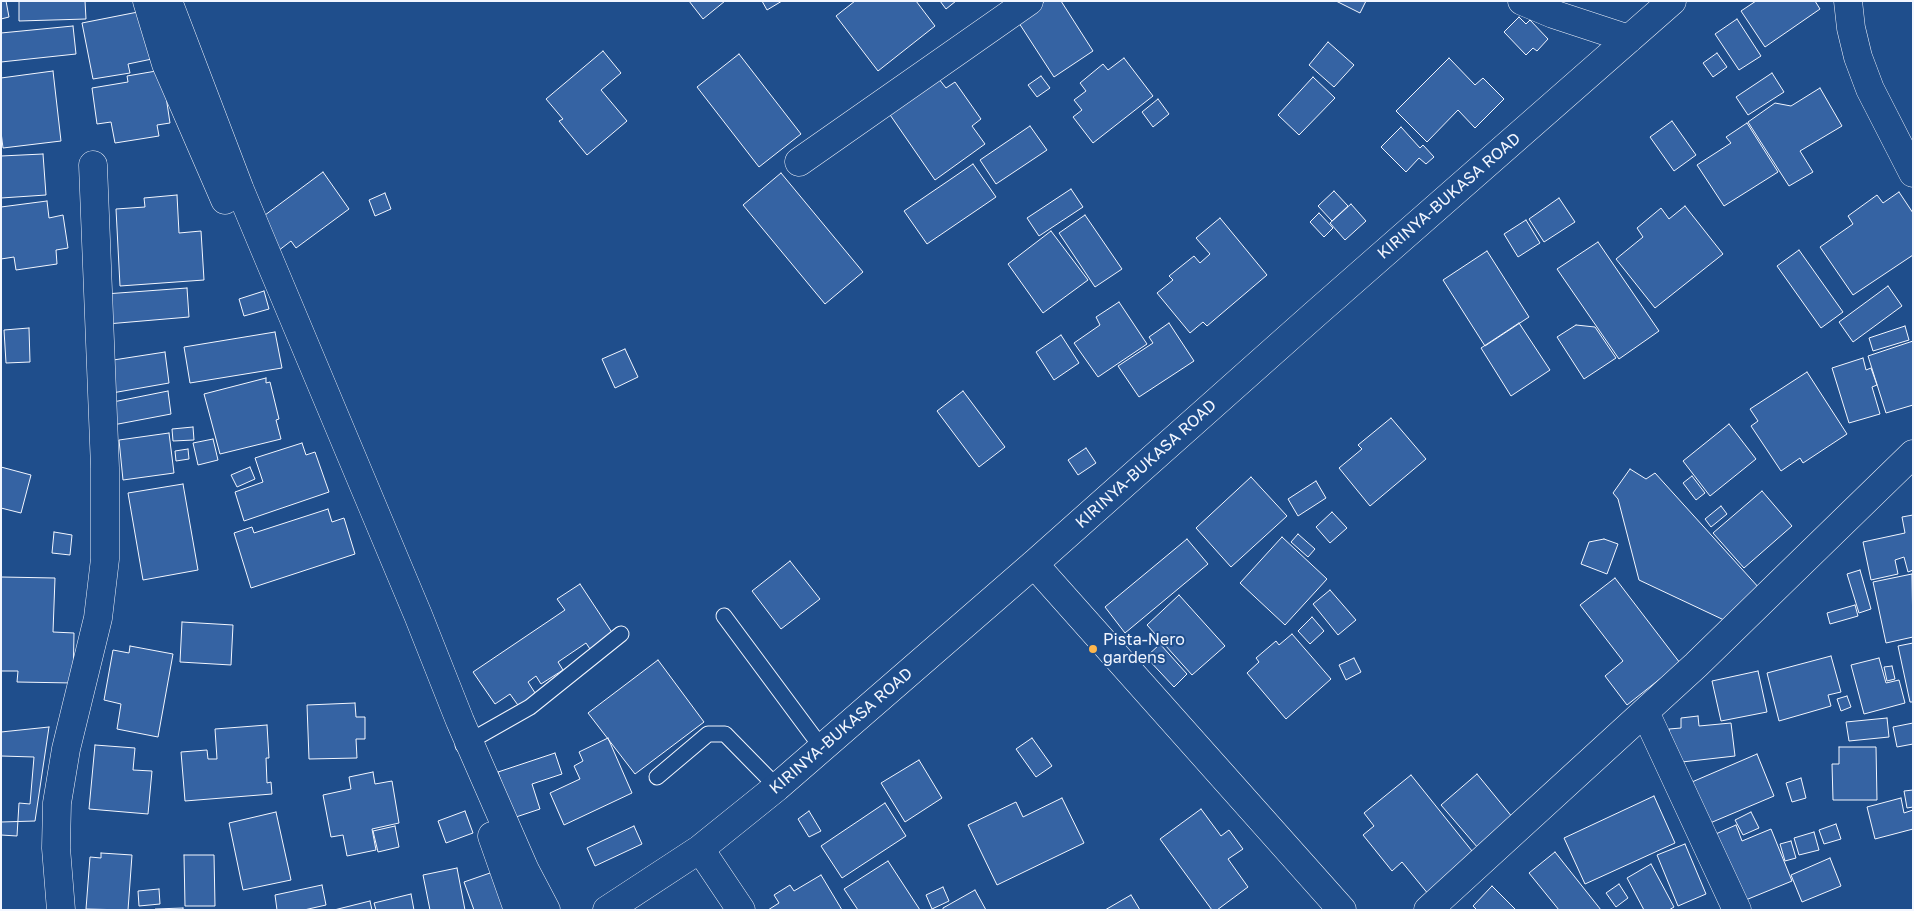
<!DOCTYPE html>
<style>
body{margin:0}
#map{position:relative;width:1914px;height:911px;overflow:hidden;background:#1f4e8c;font-family:"Golos Text",sans-serif}
canvas{display:block}
.frame{position:absolute;inset:0;border:2px solid #f2f6ff;pointer-events:none}
</style>
<div id="map">
<canvas width="1914" height="911"></canvas>
<div class="frame"></div>
</div>
<script>
const ctx = document.querySelector('canvas').getContext('2d');
ctx.lineJoin = 'round';
function fillPath(path, color) {
  ctx.fillStyle = color;
  ctx.fill(path, 'evenodd');
}
function poly(rows) {
  const path = new Path2D();
  for (const r of rows) {
    path.moveTo(r[0], r[1]);
    for (let i = 2; i < r.length; i += 2) path.lineTo(r[i], r[i + 1]);
  }
  return path;
}
function strokePath(path, color, width, dash) {
  ctx.strokeStyle = color;
  ctx.lineWidth = width;
  ctx.lineCap = dash ? 'butt' : 'round';
  ctx.setLineDash(dash || []);
  ctx.stroke(path);
}
function label(font, color, halo, rows, align = 'center') {
  ctx.font = font + ' "Golos Text",sans-serif';
  ctx.lineWidth = 4;
  ctx.setLineDash([]);
  ctx.textBaseline = 'middle';
  ctx.strokeStyle = halo;
  ctx.fillStyle = color;
  for (const [text, x, y, turn = 0] of rows) {
    ctx.save();
    ctx.translate(x, y);
    ctx.rotate((+turn || 0) * Math.PI / 180);
    ctx.textAlign = isNaN(turn) ? turn : align;
    if (halo) ctx.strokeText(text, 0, 0);
    ctx.fillText(text, 0, 0);
    ctx.restore();
  }
}
const building = poly([
 [1,1,6,1,9,17,1,19,1,1],
 [19,1,85,1,86,19,19,21,19,1],
 [689,1,725,1,703,19,689,1],
 [762,1,782,1,767,10,762,1],
 [855,1,916,1,935,26,878,71,836,16,855,1],
 [940,1,956,1,946,9,940,1],
 [1045,1,1061,1,1093,51,1054,77,1017,20,1045,1],
 [1336,1,1366,1,1360,13,1336,1],
 [1756,1,1815,1,1820,9,1765,47,1741,11,1756,1],
 [143,11,152,59,128,64,130,73,93,79,82,23,143,11],
 [1519,17,1526,24,1530,20,1548,39,1537,51,1533,48,1526,55,1504,32,1519,17],
 [1737,19,1761,56,1739,70,1715,34,1737,19],
 [73,26,76,54,1,62,1,33,73,26],
 [1328,42,1354,65,1334,87,1309,65,1328,42],
 [603,51,621,73,601,90,627,121,587,155,559,121,563,119,546,99,603,51],
 [1717,53,1727,67,1713,77,1703,63,1717,53],
 [739,54,801,134,759,167,697,87,739,54],
 [1124,58,1153,96,1093,143,1073,117,1082,110,1074,100,1086,91,1080,83,1103,64,1108,70,1124,58],
 [1449,58,1475,85,1483,78,1504,99,1475,128,1458,110,1427,142,1396,111,1449,58],
 [162,70,170,123,157,125,159,136,115,143,111,122,97,124,92,88,128,82,127,76,162,70],
 [53,71,61,141,3,148,1,132,1,78,53,71],
 [1772,73,1784,92,1748,115,1736,97,1772,73],
 [935,74,946,88,955,82,981,119,972,126,985,144,935,180,886,109,935,74],
 [1041,76,1050,88,1037,97,1028,85,1041,76],
 [1313,77,1335,98,1299,135,1278,115,1313,77],
 [1820,88,1842,126,1800,151,1813,172,1789,186,1748,122,1775,103,1791,106,1820,88],
 [1158,99,1169,114,1153,127,1142,112,1158,99],
 [1672,121,1696,155,1674,171,1650,137,1672,121],
 [1747,123,1778,172,1724,206,1697,165,1731,143,1726,137,1747,123],
 [1030,126,1047,150,996,184,980,160,1030,126],
 [1401,127,1420,148,1423,145,1434,157,1426,164,1419,158,1406,172,1381,147,1401,127],
 [43,154,46,195,1,198,1,156,43,154],
 [973,164,996,197,927,244,904,211,973,164],
 [323,172,349,209,296,248,291,241,278,251,257,221,323,172],
 [781,173,863,272,825,304,743,205,781,173],
 [1071,189,1083,207,1039,236,1027,218,1071,189],
 [1334,191,1348,206,1332,221,1318,206,1334,191],
 [1899,192,1913,213,1913,255,1853,295,1820,247,1853,224,1848,216,1877,195,1883,203,1899,192],
 [385,193,391,209,375,216,369,200,385,193],
 [177,195,179,233,201,231,204,280,120,286,116,209,145,207,144,198,177,195],
 [1559,198,1575,222,1544,242,1529,219,1559,198],
 [47,201,49,218,63,215,68,248,56,250,57,264,16,270,14,257,1,259,1,207,47,201],
 [1351,204,1366,221,1345,240,1330,223,1351,204],
 [1685,206,1723,254,1655,308,1616,259,1643,237,1637,228,1661,208,1669,219,1685,206],
 [1319,213,1333,228,1324,237,1310,222,1319,213],
 [1085,215,1122,269,1095,287,1059,233,1085,215],
 [1220,218,1267,275,1207,326,1203,322,1190,333,1157,293,1173,280,1169,276,1194,256,1200,263,1210,254,1196,238,1220,218],
 [1526,220,1540,243,1518,257,1504,234,1526,220],
 [1051,231,1088,280,1043,313,1008,264,1051,231],
 [1598,242,1659,331,1619,359,1557,269,1598,242],
 [1799,250,1843,312,1821,328,1777,266,1799,250],
 [1487,251,1529,317,1485,346,1443,280,1487,251],
 [1888,286,1902,306,1853,342,1839,322,1888,286],
 [187,288,189,317,107,324,105,294,187,288],
 [264,291,269,309,244,316,239,299,264,291],
 [1119,302,1147,344,1098,377,1074,343,1100,325,1096,317,1119,302],
 [1169,323,1194,361,1139,397,1118,366,1153,343,1149,337,1169,323],
 [1519,323,1550,370,1511,396,1481,348,1519,323],
 [1576,325,1595,327,1616,358,1584,379,1557,337,1576,325],
 [1905,326,1909,340,1873,351,1869,338,1905,326],
 [29,328,30,362,6,363,4,330,29,328],
 [275,332,282,368,190,383,184,347,275,332],
 [1061,335,1079,363,1054,380,1036,352,1061,335],
 [1913,341,1913,405,1886,413,1868,356,1913,341],
 [625,349,638,377,615,388,602,359,625,349],
 [165,352,169,383,112,393,107,361,165,352],
 [1863,358,1866,370,1871,368,1877,385,1872,387,1880,414,1849,423,1832,368,1863,358],
 [1807,372,1847,434,1803,463,1800,458,1781,471,1751,426,1758,421,1750,409,1807,372],
 [266,378,266,383,270,382,279,419,276,420,281,439,220,454,204,394,266,378],
 [168,391,171,414,113,425,108,403,168,391],
 [963,391,1005,447,979,467,937,411,963,391],
 [1391,418,1426,459,1370,506,1339,468,1362,449,1358,445,1391,418],
 [1729,424,1756,459,1710,496,1683,461,1729,424],
 [193,427,194,440,173,441,172,429,193,427],
 [169,433,174,473,123,480,119,440,169,433],
 [213,439,218,460,198,465,193,443,213,439],
 [302,443,306,455,315,452,329,492,244,521,235,492,263,482,255,458,302,443],
 [1086,448,1096,463,1078,475,1068,460,1086,448],
 [188,449,189,459,176,461,175,451,188,449],
 [1,467,31,475,21,513,1,508,1,467],
 [250,467,255,479,237,487,231,475,250,467],
 [1630,469,1646,479,1655,473,1760,589,1724,620,1639,580,1618,499,1613,493,1630,469],
 [1692,476,1705,493,1696,500,1683,483,1692,476],
 [1251,477,1287,516,1231,567,1196,528,1251,477],
 [1316,481,1326,498,1298,516,1288,499,1316,481],
 [183,484,198,570,143,580,128,493,183,484],
 [1762,491,1792,526,1744,568,1713,533,1762,491],
 [1721,506,1727,514,1711,527,1705,519,1721,506],
 [328,509,332,522,344,518,355,554,251,588,234,533,252,527,254,533,328,509],
 [1332,512,1347,528,1330,543,1316,527,1332,512],
 [1913,515,1913,570,1908,572,1904,557,1895,560,1898,574,1871,580,1863,542,1905,533,1902,517,1913,515],
 [54,532,72,535,70,555,52,553,54,532],
 [1298,534,1315,549,1308,557,1291,542,1298,534],
 [1282,537,1327,579,1285,625,1240,583,1282,537],
 [1187,539,1208,564,1125,633,1105,607,1187,539],
 [1604,539,1618,544,1607,574,1581,564,1589,542,1604,539],
 [790,561,820,599,781,629,752,591,790,561],
 [1860,570,1871,609,1859,613,1847,574,1860,570],
 [1912,574,1913,637,1886,643,1873,582,1912,574],
 [1,577,55,578,53,632,74,633,73,683,17,682,18,671,1,671,1,577],
 [1615,578,1680,663,1627,705,1605,676,1623,661,1580,605,1615,578],
 [580,584,613,634,590,649,586,643,558,662,563,670,541,684,536,676,528,682,537,696,520,708,510,694,495,704,473,672,565,610,557,599,580,584],
 [1330,590,1356,620,1338,635,1313,604,1330,590],
 [1179,595,1225,646,1192,675,1147,625,1179,595],
 [1855,605,1858,616,1830,624,1827,613,1855,605],
 [1312,617,1324,631,1310,644,1298,631,1312,617],
 [182,622,233,625,231,665,180,662,182,622],
 [1292,634,1331,679,1286,719,1247,673,1259,662,1256,658,1276,641,1279,645,1292,634],
 [1913,643,1913,702,1910,702,1898,646,1913,643],
 [1160,644,1187,674,1174,687,1146,657,1160,644],
 [130,646,173,654,158,737,117,729,121,704,104,700,113,650,129,653,130,646],
 [1831,656,1841,692,1828,695,1831,706,1779,721,1767,673,1831,656],
 [1354,658,1361,672,1346,680,1339,665,1354,658],
 [1879,658,1886,683,1899,680,1905,703,1864,714,1851,665,1879,658],
 [658,660,704,722,635,774,588,713,658,660],
 [1892,666,1895,679,1887,681,1884,667,1892,666],
 [1758,671,1767,712,1721,721,1712,681,1758,671],
 [1847,696,1851,707,1841,711,1837,699,1847,696],
 [355,703,356,717,365,717,365,739,356,739,357,758,309,759,307,705,355,703],
 [1698,716,1699,726,1731,723,1735,756,1673,763,1669,729,1681,728,1681,718,1698,716],
 [1887,718,1889,737,1849,741,1846,722,1887,718],
 [1913,723,1913,744,1897,747,1893,727,1913,723],
 [267,725,269,758,266,758,267,783,271,782,272,794,185,801,181,752,207,750,208,759,217,759,215,729,267,725],
 [49,727,35,821,1,822,1,732,49,727],
 [608,738,632,793,564,825,550,793,580,779,574,766,583,761,579,752,608,738],
 [1032,738,1052,766,1036,777,1016,749,1032,738],
 [95,745,135,748,133,770,152,771,148,814,89,809,95,745],
 [1839,747,1876,747,1877,800,1833,800,1832,764,1839,764,1839,747],
 [555,753,562,774,532,784,540,809,513,818,498,772,555,753],
 [1757,754,1774,796,1703,826,1685,785,1757,754],
 [1,756,34,757,30,804,19,803,17,836,1,835,1,756],
 [919,760,942,798,905,822,881,783,919,760],
 [373,772,375,784,392,781,399,823,372,829,376,850,347,856,343,835,331,837,323,795,351,789,349,777,373,772],
 [1477,774,1513,818,1478,848,1441,805,1477,774],
 [1411,775,1476,856,1429,895,1402,862,1392,871,1363,835,1374,826,1364,813,1411,775],
 [1801,778,1806,798,1792,802,1786,783,1801,778],
 [1913,790,1913,807,1907,808,1904,791,1913,790],
 [1654,796,1675,843,1585,884,1564,838,1654,796],
 [1062,798,1084,843,997,885,968,825,1016,802,1023,817,1062,798],
 [1901,798,1904,813,1913,810,1913,829,1875,839,1867,807,1901,798],
 [885,803,906,836,842,878,821,846,885,803],
 [1201,809,1221,836,1229,830,1243,849,1228,859,1248,887,1217,910,1212,910,1160,839,1201,809],
 [465,811,473,833,446,843,438,821,465,811],
 [809,811,821,831,809,837,798,819,809,811],
 [276,812,291,880,243,890,229,823,276,812],
 [1751,812,1759,828,1743,835,1735,820,1751,812],
 [1836,824,1841,839,1824,844,1819,830,1836,824],
 [1736,825,1742,841,1771,829,1792,881,1736,904,1709,837,1736,825],
 [395,826,399,847,378,852,373,831,395,826],
 [634,826,642,844,595,866,587,848,634,826],
 [1814,832,1819,850,1799,855,1794,838,1814,832],
 [1791,841,1796,858,1785,861,1780,844,1791,841],
 [1685,844,1706,894,1678,906,1657,855,1685,844],
 [1555,852,1601,910,1559,910,1529,873,1555,852],
 [101,853,132,855,128,910,86,909,90,857,101,858,101,853],
 [184,855,214,855,215,906,185,906,184,855],
 [1830,858,1841,886,1802,902,1791,875,1830,858],
 [888,861,920,910,858,910,844,889,888,861],
 [1651,864,1674,907,1669,910,1644,910,1627,878,1651,864],
 [457,868,465,910,430,910,423,875,457,868],
 [493,872,506,910,474,910,464,882,493,872],
 [821,875,842,910,768,910,779,903,774,895,790,885,794,891,821,875],
 [1619,884,1628,898,1616,907,1606,893,1619,884],
 [322,885,326,905,304,910,277,910,275,895,322,885],
 [1492,886,1516,910,1477,910,1473,906,1492,886],
 [943,887,949,901,932,909,926,895,943,887],
 [159,889,160,904,139,906,138,891,159,889],
 [975,890,986,910,943,910,943,908,975,890],
 [411,894,414,910,376,910,374,903,411,894],
 [1131,895,1140,910,1105,910,1131,895],
 [370,901,372,910,334,910,370,901],
 [183,908,183,910,155,910,155,909,183,908]
]);
const lane = poly([
 [724,616,822,748],
 [463,745,530,707,621,634],
 [657,777,708,734,725,734,777,787]
]);
const street = poly([
 [147,1,166,64,225,200],
 [168,1,240,190,418,615,460,721,525,870,546,910],
 [1522,1,1553,14,1629,39],
 [1848,1,1851,28,1858,57,1870,89,1913,173],
 [799,162,1029,1],
 [1034,564,1342,910],
 [1645,712,1737,910],
 [492,836,518,910],
 [700,849,741,910],
 [607,910,700,849,777,787,1034,564,1314,315,1672,1],
 [1428,910,1696,665,1913,454]
]);
const secondary = poly([
 [61,910,56,848,57,803,66,749,98,618,105,559,105,468,93,165]
]);
const markers = [
 [1093,649,5,"#ffb74d"]
];
const streetNames = [
 ["KIRINYA-BUKASA ROAD",1449,196,-41],
 ["KIRINYA-BUKASA ROAD",1146,464,-42],
 ["KIRINYA-BUKASA ROAD",841,731,-41]
];
const poiNames = [
 ["Pista-Nero",1103,640],
 ["gardens",1103,658]
];
fillPath(building, '#3563a3');
strokePath(building, '#f2f6ff', 1);
strokePath(lane, '#f2f6ff', 17);
strokePath(street, '#f2f6ff', 29);
strokePath(secondary, '#f2f6ff', 29);
strokePath(lane, '#1f4e8c', 15);
strokePath(street, '#1f4e8c', 28);
strokePath(secondary, '#1f4e8c', 28);
for (const [x, y, r, color] of markers) {
  const dot = new Path2D();
  dot.arc(x, y, r, 0, 2 * Math.PI);
  ctx.fillStyle = color;
  ctx.fill(dot);
  strokePath(dot, '#1f4e8c', 2);
}
label('16px', '#f2f6ff', '#1f4e8c', streetNames);
label('16px', '#f2f6ff', '#1f4e8c', poiNames, 'left');
</script>
